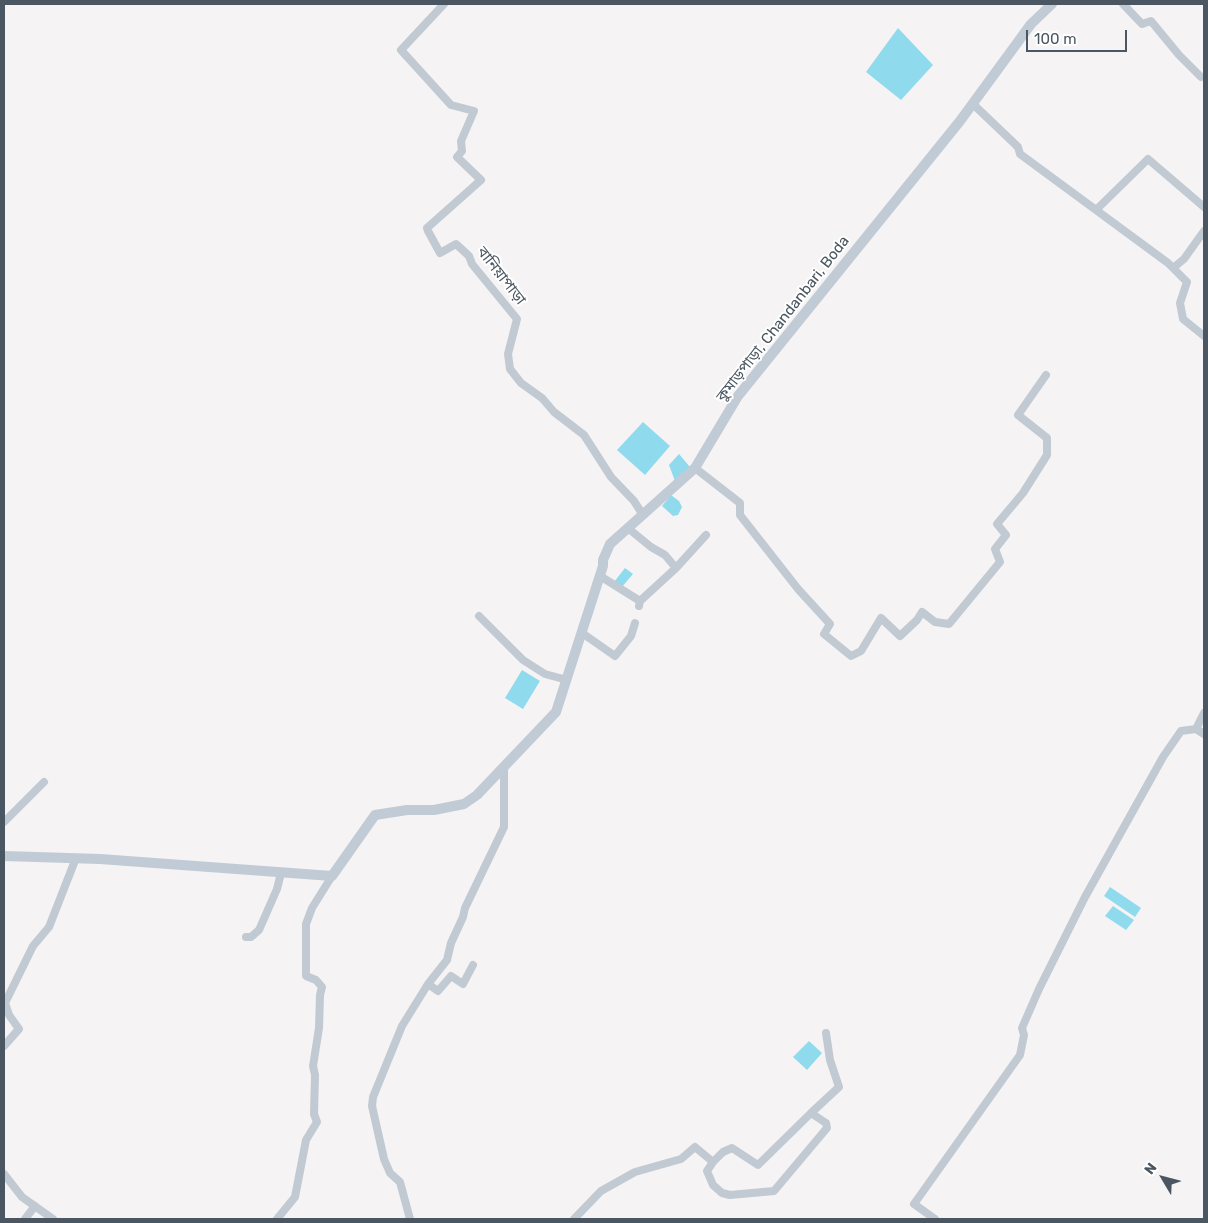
<!DOCTYPE html>
<meta charset="utf-8">
<style>
body{margin:0}
#map{position:relative;width:1208px;height:1223px;overflow:hidden;background:#f5f3f3;font-family:Rubik,sans-serif}
canvas{display:block}
.frame{position:absolute;inset:0;border:5px solid #4a5661;pointer-events:none}
.north{position:absolute;left:1138px;top:1153px;width:50px;height:50px;-webkit-text-stroke:4px #fff;paint-order:stroke;rotate:307deg;font-size:14px;font-weight:700;line-height:20px;text-align:center;color:#4a5661}
.north::after{content:'';display:block;margin:auto;width:18px;height:22px;background:#4a5661;clip-path:polygon(50% 0,100% 100%,50% 72%,0 100%)}
.scale{position:absolute;left:1026px;top:30px;width:101px;height:22px;box-sizing:border-box;border:2px solid #4a5661;border-top:0;padding-left:6px;font-size:15px;line-height:18px;white-space:nowrap;color:#4a5661;-webkit-text-stroke:4px #fff;paint-order:stroke}
</style>
<div id="map">
<canvas width="1208" height="1223"></canvas>
<div class="frame"></div>
<div class="north">N</div>
<div class="scale">100 m</div>
</div>
<script>
const ctx = document.querySelector('canvas').getContext('2d');
ctx.lineJoin = 'round';
function fillPath(path, color) {
  ctx.fillStyle = color;
  ctx.fill(path, 'evenodd');
}
function poly(rows) {
  const path = new Path2D();
  for (const r of rows) {
    path.moveTo(r[0], r[1]);
    for (let i = 2; i < r.length; i += 2) path.lineTo(r[i], r[i + 1]);
  }
  return path;
}
function strokePath(path, color, width, dash) {
  ctx.strokeStyle = color;
  ctx.lineWidth = width;
  ctx.lineCap = dash ? 'butt' : 'round';
  ctx.setLineDash(dash || []);
  ctx.stroke(path);
}
function label(font, color, halo, rows, align = 'center') {
  ctx.font = font + ' Rubik,"Noto Sans Bengali",sans-serif';
  ctx.lineWidth = 4;
  ctx.setLineDash([]);
  ctx.textBaseline = 'middle';
  ctx.strokeStyle = halo;
  ctx.fillStyle = color;
  for (const [text, x, y, turn = 0] of rows) {
    ctx.save();
    ctx.translate(x, y);
    ctx.rotate((+turn || 0) * Math.PI / 180);
    ctx.textAlign = isNaN(turn) ? turn : align;
    if (halo) ctx.strokeText(text, 0, 0);
    ctx.fillText(text, 0, 0);
    ctx.restore();
  }
}
const water = poly([
 [898,28,933,65,901,100,866,72],
 [643,422,670,446,645,475,617,450],
 [679,454,690,467,675,481,669,465],
 [671,495,679,501,682,507,678,515,673,516,662,506],
 [625,568,633,574,621,588,614,582],
 [522,670,540,681,523,709,505,698],
 [1110,887,1141,908,1135,917,1104,896],
 [1113,906,1134,920,1126,930,1105,916],
 [809,1041,822,1053,807,1070,793,1057]
]);
const street = poly([
 [444,4,401,50,451,105,474,111,461,141,462,151,457,157,481,180,427,228,428,231,440,253,456,244,469,256,472,264,517,319,508,354,510,369,521,383,542,398,554,412,584,435,611,477,634,501,643,515],
 [1123,4,1142,24,1151,21,1179,55,1201,77],
 [973,104,1018,147,1020,154,1168,263,1187,282,1180,303,1183,319,1204,336],
 [1096,210,1148,159,1204,207],
 [1173,268,1184,259,1204,231],
 [695,468,740,503,740,515,798,589,830,624,824,634,851,656,861,651,881,618,900,636,917,620,922,612,935,622,949,624,1000,562,995,549,1006,535,997,524,1023,493,1047,455,1047,438,1018,415,1046,375],
 [629,529,651,547,665,555,676,568,640,601,639,606],
 [676,568,706,535],
 [600,576,640,601],
 [479,616,523,660,545,674,567,680],
 [582,633,615,656,631,636,635,623],
 [1196,729,1204,713],
 [4,822,44,782],
 [246,937,251,937,259,930,277,889,281,873],
 [428,984,438,991,451,976,463,984,473,965],
 [4,1046,19,1029,9,1015,5,1003,33,946,49,927,76,858],
 [713,1162,723,1152,732,1148,758,1165,811,1113],
 [4,1174,22,1197,53,1219],
 [25,1219,35,1206],
 [277,1219,295,1197,306,1140,317,1122,314,1114,315,1075,313,1066,319,1028,320,995,322,987,316,980,306,976,306,924,312,908,332,876],
 [410,1219,400,1182,390,1173,384,1159,372,1106,373,1097,402,1026,428,984,447,960,451,943,463,917,465,908,504,827,504,769],
 [574,1219,601,1191,635,1172,681,1159,695,1147,713,1162,707,1171,713,1185,722,1193,730,1195,774,1191,827,1128,826,1123,811,1113,839,1087,830,1060,826,1033],
 [935,1219,914,1204,1020,1055,1024,1035,1022,1028,1039,989,1085,897,1163,757,1181,731,1196,729,1204,734]
]);
const secondary = poly([
 [4,856,100,859,332,876,375,815,407,810,434,810,464,804,477,795,556,712,603,566,603,560,610,544,695,468,738,396,960,121,1031,24,1052,4]
]);
const streetNames = [
 ["বানিয়াপাড়া",501,276,52],
 ["কুমাড়পাড়া, Chandanbari, Boda",783,319,-52]
];
fillPath(water, '#90daee');
strokePath(street, '#c1cad2', 8);
strokePath(secondary, '#c1cbd6', 10);
label('15px', '#4a5661', '#fff', streetNames);
</script>
